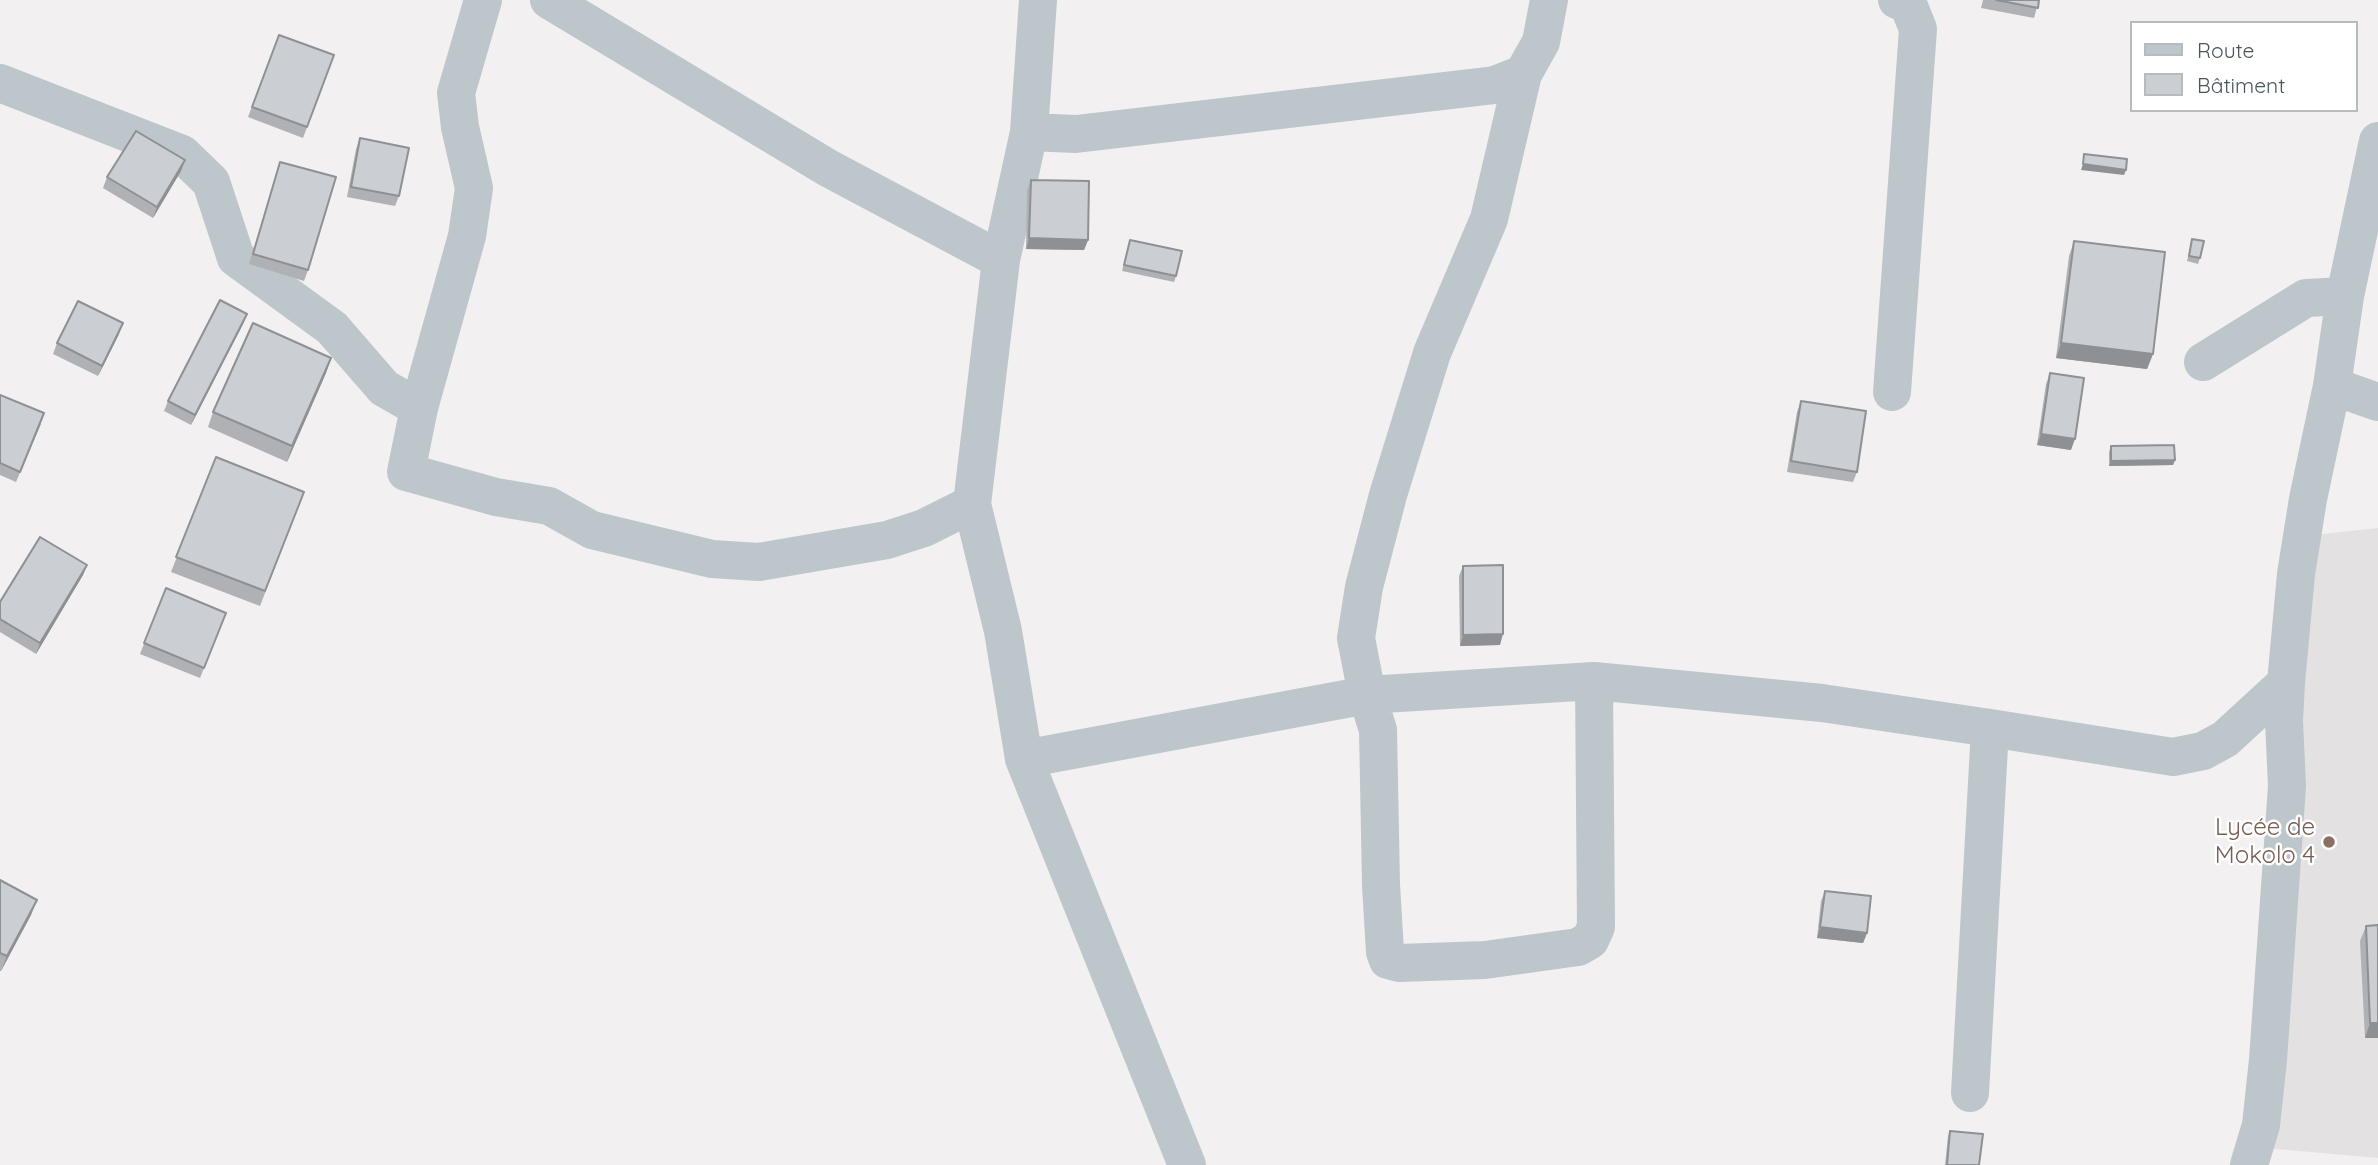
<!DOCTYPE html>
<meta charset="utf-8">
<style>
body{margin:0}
#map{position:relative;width:2378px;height:1165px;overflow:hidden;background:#f2f0f0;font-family:Quicksand,sans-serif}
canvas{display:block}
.legend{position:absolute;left:2130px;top:21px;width:228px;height:91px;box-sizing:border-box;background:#fff;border:2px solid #b7bbbd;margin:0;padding:9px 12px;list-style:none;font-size:21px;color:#4a555b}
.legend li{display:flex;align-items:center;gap:14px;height:35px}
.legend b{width:35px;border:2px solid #b7bbbd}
</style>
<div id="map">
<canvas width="2378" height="1165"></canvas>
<ul class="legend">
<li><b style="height:9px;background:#bdc6cb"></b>Route</li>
<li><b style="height:19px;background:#cbced2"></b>Bâtiment</li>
</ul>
</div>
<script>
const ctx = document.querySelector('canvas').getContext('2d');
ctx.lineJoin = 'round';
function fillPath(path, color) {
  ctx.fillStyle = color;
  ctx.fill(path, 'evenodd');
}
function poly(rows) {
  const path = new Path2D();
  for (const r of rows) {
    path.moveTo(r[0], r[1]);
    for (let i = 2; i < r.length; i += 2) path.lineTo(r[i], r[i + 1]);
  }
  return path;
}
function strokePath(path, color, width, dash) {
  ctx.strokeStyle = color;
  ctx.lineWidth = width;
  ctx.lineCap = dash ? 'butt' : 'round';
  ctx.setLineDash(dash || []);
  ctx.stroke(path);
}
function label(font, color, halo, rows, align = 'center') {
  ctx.font = font + ' Quicksand,sans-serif';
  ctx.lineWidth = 5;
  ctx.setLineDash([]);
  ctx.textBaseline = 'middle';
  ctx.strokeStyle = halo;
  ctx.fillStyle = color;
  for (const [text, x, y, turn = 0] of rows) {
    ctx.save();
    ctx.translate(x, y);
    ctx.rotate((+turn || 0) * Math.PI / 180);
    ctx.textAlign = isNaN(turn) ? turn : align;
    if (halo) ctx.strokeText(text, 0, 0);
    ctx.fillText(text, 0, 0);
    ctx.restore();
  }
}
const education = poly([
 [2378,528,2378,1158,2254,1147,2304,536]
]);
const minor = poly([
 [483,0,456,93,460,127,474,188,467,236,419,408,406,472,496,497,549,506,592,530,712,559,759,562,887,540,924,528,972,504,1003,631,1024,759,1187,1165],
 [549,0,828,168,1001,260],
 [1523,74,1489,219,1432,353,1388,495,1364,587,1356,638,1367,695,1378,730,1381,885,1385,952,1388,960,1399,963,1485,960,1578,947,1590,940,1596,927,1594,681],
 [0,83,182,154,211,182,236,258,332,328,384,388,419,408],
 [1029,132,1076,134,1495,85,1523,74,1541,42,1549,0],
 [2378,141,2345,296,2332,386,2378,402],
 [2203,362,2306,298,2345,296],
 [1892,392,1918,29,1908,4,1897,0],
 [972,504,1001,260,1029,132,1038,0],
 [1024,759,1367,695,1594,681,1822,703,1990,728],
 [1970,1093,1990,728,2173,757,2203,751,2225,739,2286,683,2296,574,2308,499,2332,386],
 [2249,1165,2261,1125,2268,1060,2287,786,2284,721,2286,683]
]);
const wall = poly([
 [1983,0,2039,0,2034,18,1981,8],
 [279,35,334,55,303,138,248,117],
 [360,138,399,196,395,206,347,197,356,149],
 [185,160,181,171,153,218,103,188,107,177],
 [280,162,308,270,304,281,249,264],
 [1031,180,1088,240,1084,250,1026,249,1027,190],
 [2192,239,2200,258,2198,264,2187,261],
 [1130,240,1176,276,1174,282,1122,271],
 [2074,241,2153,354,2147,369,2056,358,2069,256],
 [247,314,243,324,191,425,164,411,168,401],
 [119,334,98,376,53,354,57,343],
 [331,358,326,373,287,462,208,427,213,412],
 [2050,373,2071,450,2037,445,2046,384],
 [0,395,41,424,16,482,0,475],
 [1801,401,1857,472,1853,482,1787,472,1797,412],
 [2111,446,2175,460,2173,465,2109,466,2109,452],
 [216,457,304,492,260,606,171,572],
 [87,565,83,575,36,654,0,632,0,602],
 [1463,566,1500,645,1460,646,1459,576],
 [166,588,226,613,200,678,140,654],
 [0,880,31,915,1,971,0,971],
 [1825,891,1867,933,1863,943,1817,938,1821,901],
 [2378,925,2378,1038,2365,1038,2360,941,2366,926],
 [1950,1131,1979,1165,1945,1165,1948,1136]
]);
const shadedWall = poly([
 [185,160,181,171,153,218,157,207],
 [2083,164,2126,170,2124,175,2081,170],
 [1029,238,1088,240,1084,250,1026,249],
 [247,314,243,324,191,425,195,415],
 [123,323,119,334,98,376,102,366],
 [2061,343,2153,354,2147,369,2056,358],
 [331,358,326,373,287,462,292,446],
 [2041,434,2075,439,2071,450,2037,445],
 [2175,460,2173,465,2109,466,2111,461],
 [87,565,83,575,36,654,40,643],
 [1503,634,1500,645,1460,646,1463,635],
 [37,900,31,915,1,971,7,956],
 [1820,927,1867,933,1863,943,1817,938],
 [2370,1023,2378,1023,2378,1038,2365,1038]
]);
const building = poly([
 [1996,0,2039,0,2038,8,1996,0],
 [279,35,334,55,307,127,252,107,279,35],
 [136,131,185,160,157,207,107,177,136,131],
 [360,138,409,148,399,196,351,187,360,138],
 [2084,154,2127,159,2126,170,2083,164,2084,154],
 [280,162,336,177,308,270,253,254,280,162],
 [1031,180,1089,181,1088,240,1029,238,1031,180],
 [2192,239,2204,241,2200,258,2189,256,2192,239],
 [1130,240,1182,251,1176,276,1124,265,1130,240],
 [2074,241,2165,252,2153,354,2061,343,2074,241],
 [220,300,247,314,195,415,168,401,220,300],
 [78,301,123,323,102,366,57,343,78,301],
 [253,323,331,358,292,446,213,412,253,323],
 [2050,373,2084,378,2075,439,2041,434,2050,373],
 [0,395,44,413,20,472,0,463,0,395],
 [1801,401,1866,411,1857,472,1791,461,1801,401],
 [2174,445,2175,460,2111,461,2111,446,2174,445],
 [216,457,304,492,265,591,176,557,216,457],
 [40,537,87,565,40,643,0,619,0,602,40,537],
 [1503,565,1503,634,1463,635,1463,566,1503,565],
 [166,588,226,613,204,668,144,643,166,588],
 [0,880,37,900,7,956,0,953,0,880],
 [1825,891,1871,896,1867,933,1820,927,1825,891],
 [2378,925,2378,1023,2370,1023,2366,926,2378,925],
 [1950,1131,1983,1134,1979,1165,1947,1165,1950,1131]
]);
const markers = [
 [2329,842,7,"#8d6e63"]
];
const educationNames = [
 ["Lycée de",2315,828],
 ["Mokolo 4",2315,856]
];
fillPath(education, '#e3e1e2');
strokePath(minor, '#bdc6cb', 38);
fillPath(wall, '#afb1b5');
fillPath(shadedWall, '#8e9093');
fillPath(building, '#cbced2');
strokePath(building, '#8e9093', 2);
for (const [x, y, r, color] of markers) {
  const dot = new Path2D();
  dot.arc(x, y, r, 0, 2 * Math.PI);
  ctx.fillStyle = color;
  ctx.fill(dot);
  strokePath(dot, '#fff', 2.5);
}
label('24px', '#785e54', '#fff', educationNames, 'right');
</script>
